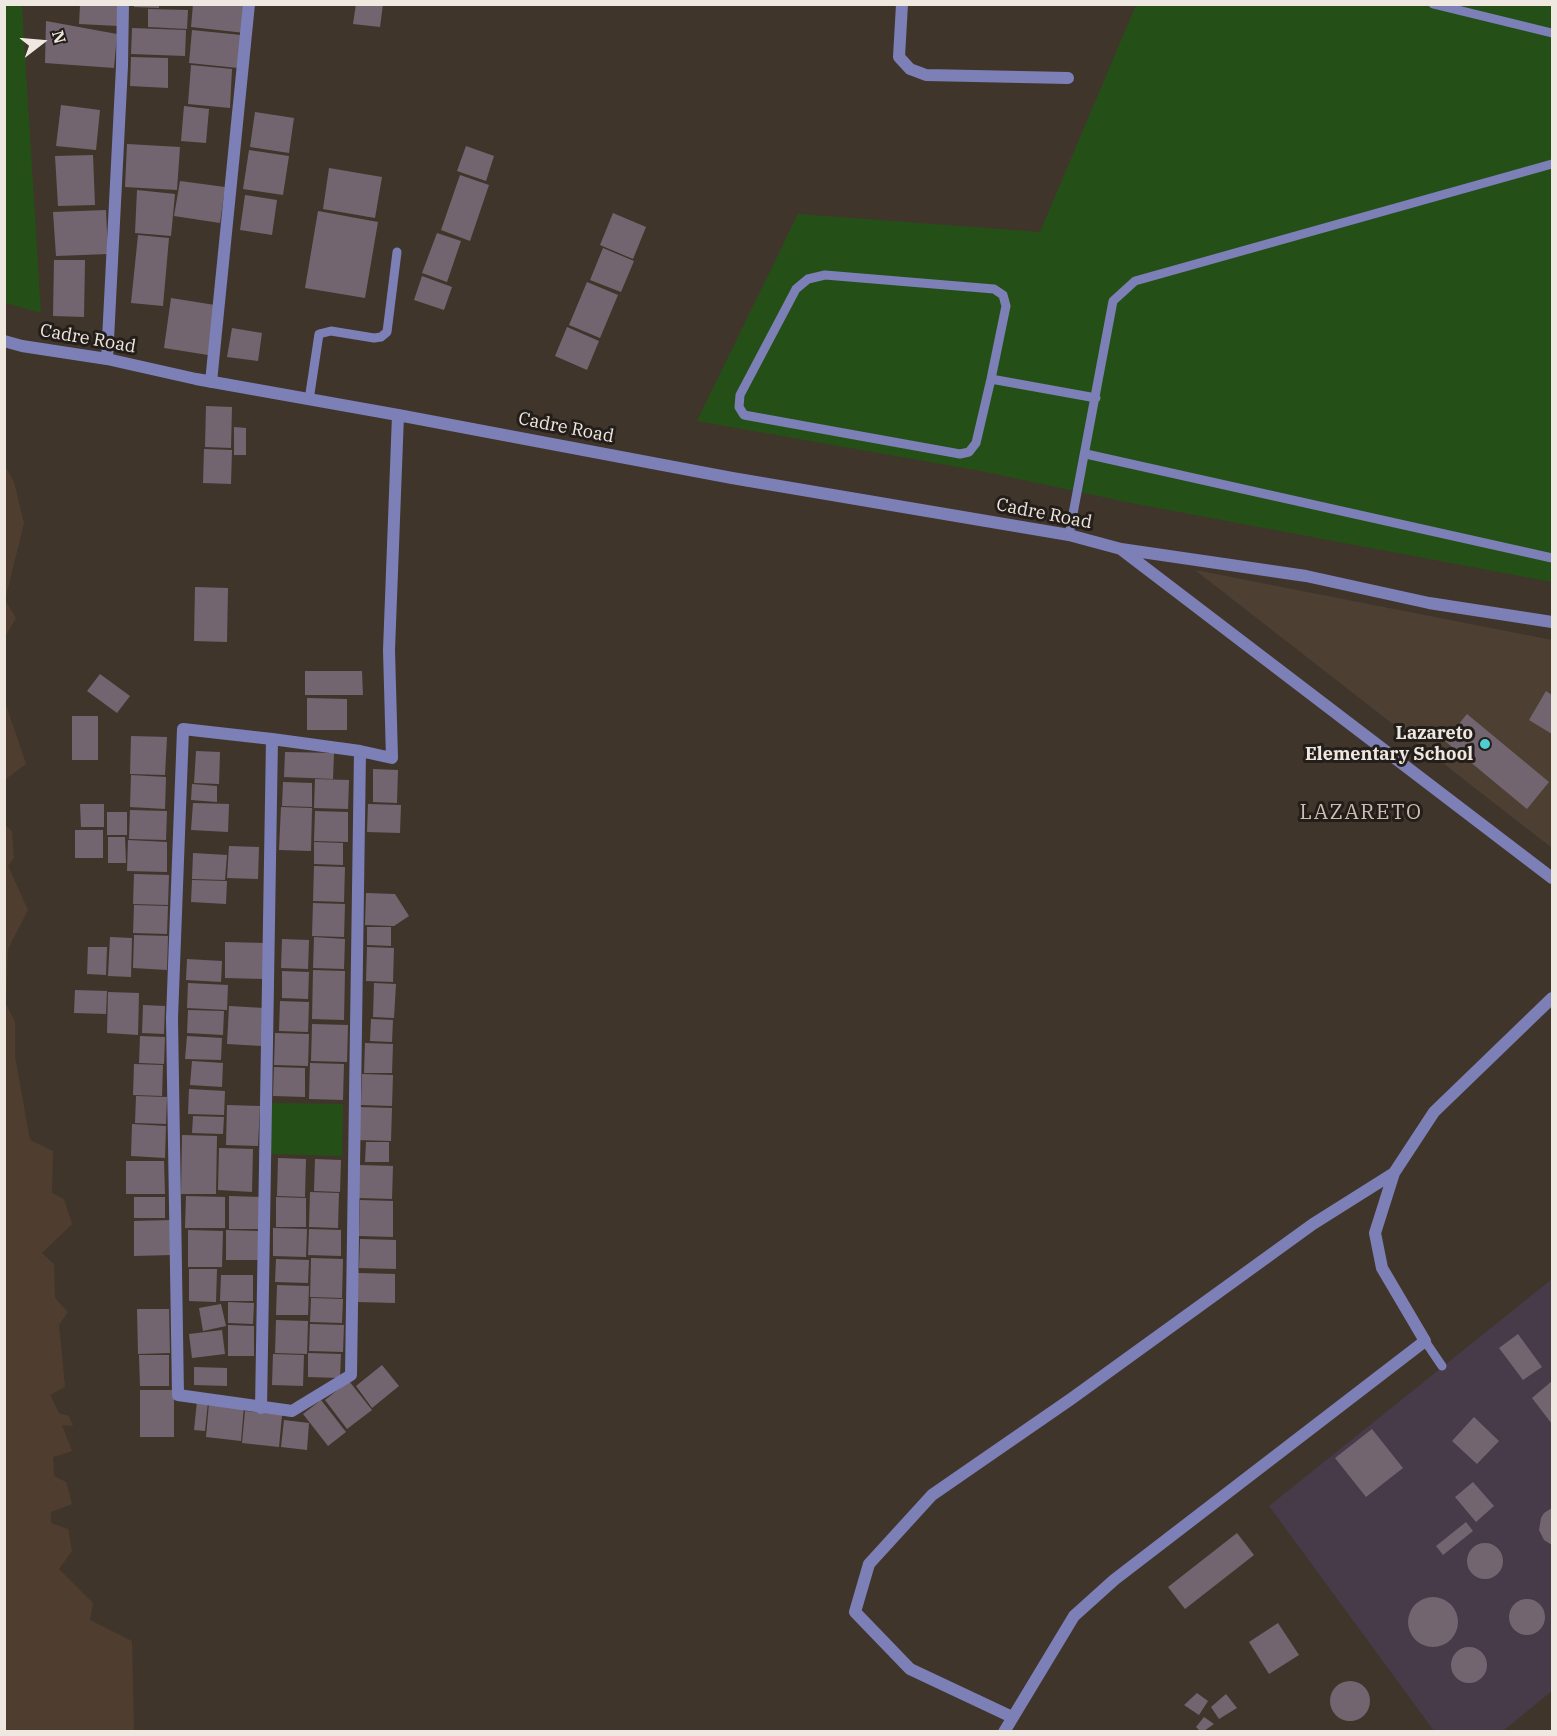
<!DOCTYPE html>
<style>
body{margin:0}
#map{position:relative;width:1557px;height:1736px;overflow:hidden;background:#40352b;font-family:"IBM Plex Serif",serif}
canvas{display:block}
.frame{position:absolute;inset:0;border:6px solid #efe8e1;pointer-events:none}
.north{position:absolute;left:12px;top:12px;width:60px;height:60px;-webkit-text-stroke:4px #231e19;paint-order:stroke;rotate:74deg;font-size:16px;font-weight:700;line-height:24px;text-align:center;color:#efe8e1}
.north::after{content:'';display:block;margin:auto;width:21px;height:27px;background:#efe8e1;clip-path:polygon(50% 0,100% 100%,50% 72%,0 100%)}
</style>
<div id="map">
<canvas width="1557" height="1736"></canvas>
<div class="frame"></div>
<div class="north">N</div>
</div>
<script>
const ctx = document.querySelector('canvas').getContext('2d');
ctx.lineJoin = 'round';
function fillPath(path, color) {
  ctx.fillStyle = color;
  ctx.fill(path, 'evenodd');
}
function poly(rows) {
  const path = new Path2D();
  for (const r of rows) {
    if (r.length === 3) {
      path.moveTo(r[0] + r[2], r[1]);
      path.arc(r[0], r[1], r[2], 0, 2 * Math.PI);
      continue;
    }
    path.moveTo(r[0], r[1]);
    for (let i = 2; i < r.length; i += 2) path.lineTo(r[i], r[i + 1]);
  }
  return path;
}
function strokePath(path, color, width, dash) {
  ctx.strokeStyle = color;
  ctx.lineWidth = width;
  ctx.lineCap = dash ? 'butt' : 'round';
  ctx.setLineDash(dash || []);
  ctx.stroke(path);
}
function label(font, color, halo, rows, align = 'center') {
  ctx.font = font + ' "IBM Plex Serif",serif';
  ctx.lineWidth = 6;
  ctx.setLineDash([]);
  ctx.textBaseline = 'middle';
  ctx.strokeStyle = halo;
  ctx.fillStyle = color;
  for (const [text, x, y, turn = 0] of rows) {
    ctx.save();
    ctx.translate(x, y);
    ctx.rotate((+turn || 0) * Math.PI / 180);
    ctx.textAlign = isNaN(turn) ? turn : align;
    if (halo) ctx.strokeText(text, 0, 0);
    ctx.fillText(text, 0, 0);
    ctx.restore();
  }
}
const built = poly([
 [5,466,14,482,24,523,5,600,16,618,5,637],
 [5,702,26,764,6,779,5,801],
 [5,825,12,831,14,858,8,866,28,910,8,949,6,1004,15,1022,15,1056,30,1140,53,1151,52,1193,64,1199,72,1224,42,1253,54,1264,55,1298,68,1312,59,1325,65,1387,50,1395,59,1413,69,1416,73,1426,62,1425,72,1451,53,1457,54,1476,66,1482,72,1504,51,1512,51,1523,68,1529,72,1551,59,1569,93,1603,90,1620,132,1641,134,1731,5,1731]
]);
const industrial = poly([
 [1552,1279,1552,1691,1503,1731,1434,1731,1269,1506]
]);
const education = poly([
 [1195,570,1552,640,1552,848]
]);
const green = poly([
 [4,5,22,5,41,313,5,303],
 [1136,5,1552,5,1552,582,1131,503,981,471,697,421,798,214,1040,232],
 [271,1103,343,1104,342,1156,270,1154]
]);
const building = poly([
 [134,4,159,4,159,8,134,7],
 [193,4,247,4,245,33,191,27],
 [356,4,383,4,380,27,353,24],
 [80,5,119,5,118,26,79,24],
 [148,9,188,10,187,29,148,27],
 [46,21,117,34,114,68,45,63],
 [132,28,186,30,185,56,131,54],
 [192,30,241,35,238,68,189,63],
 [131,57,168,58,168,88,130,86],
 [191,65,232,69,230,108,188,104],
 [61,105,100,110,96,150,56,146],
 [184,106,209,109,206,143,181,141],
 [255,112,294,118,289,153,250,147],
 [127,144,180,147,177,190,125,187],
 [466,146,494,156,486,181,457,171],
 [249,150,289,156,283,195,243,189],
 [93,155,95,205,58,206,55,156],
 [329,168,382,177,375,218,323,209],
 [460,175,489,185,470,241,441,230],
 [180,181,225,187,220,223,174,216],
 [137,190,175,194,171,236,135,233],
 [245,195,277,200,272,235,240,230],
 [106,210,108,254,56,256,53,212],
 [318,211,378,222,365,298,305,288],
 [613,213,646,227,633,259,600,245],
 [437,233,461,241,447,282,422,273],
 [138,235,169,238,163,306,131,303],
 [603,248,634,261,621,292,590,280],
 [54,260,85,260,84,317,53,316],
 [422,276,452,287,444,310,414,300],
 [587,282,618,295,600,338,569,325],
 [171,298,215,305,208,355,164,348],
 [567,327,599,341,587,370,555,356],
 [232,328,262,333,258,361,227,357],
 [206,406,232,407,231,448,205,447],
 [234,427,246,428,246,455,234,455],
 [204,449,232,450,231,484,203,483],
 [195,587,228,588,227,642,194,641],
 [305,671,362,671,363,695,305,695],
 [100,674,130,696,117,713,87,691],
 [1546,691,1552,695,1552,734,1529,720],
 [307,698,347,699,347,730,307,730],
 [1467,714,1549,782,1527,809,1445,741],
 [72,716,98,716,98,760,72,760],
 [131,736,167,737,165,775,130,774],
 [196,751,220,752,219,784,194,783],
 [285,752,334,753,333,779,284,777],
 [373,769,398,770,397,803,373,802],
 [131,775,166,777,165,809,130,807],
 [315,779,349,780,348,809,314,808],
 [283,782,312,783,312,807,282,806],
 [192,784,217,786,217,802,191,800],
 [193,803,229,804,228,832,191,830],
 [80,804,104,804,104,827,81,827],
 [368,804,401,805,400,833,367,832],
 [281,807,312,808,311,851,279,850],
 [130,810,167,811,166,840,129,839],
 [315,811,348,812,348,842,314,841],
 [107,812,127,812,127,835,107,835],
 [75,830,103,830,103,858,75,858],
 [108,837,125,837,126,863,108,863],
 [128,840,167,842,167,872,127,871],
 [314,842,343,843,343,865,314,864],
 [229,846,259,847,258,879,227,878],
 [193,853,227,855,225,880,192,879],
 [314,866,345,867,344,902,313,901],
 [134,874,169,875,168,905,133,904],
 [192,880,227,881,226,904,191,902],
 [366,893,395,894,409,916,394,926,365,925],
 [313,903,345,904,344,937,312,936],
 [134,905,168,906,167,934,133,933],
 [367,927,391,927,391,946,367,945],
 [134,935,168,936,167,970,133,968],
 [110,937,132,938,131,977,108,976],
 [314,937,345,939,344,969,313,968],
 [282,939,309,940,308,969,281,968],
 [225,942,265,943,264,979,225,978],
 [88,947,107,947,106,975,87,974],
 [367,947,394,948,393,982,366,981],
 [187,959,222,961,221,982,186,980],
 [313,970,345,971,344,1020,312,1019],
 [282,971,309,972,308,999,282,998],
 [188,983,228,985,227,1010,187,1008],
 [374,983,396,984,394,1018,373,1017],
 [75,990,107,991,106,1014,74,1013],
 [108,992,139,993,138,1035,107,1033],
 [280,1001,309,1002,308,1032,279,1031],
 [143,1005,165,1006,164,1034,142,1033],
 [229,1006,264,1008,262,1046,227,1044],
 [188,1010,224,1011,223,1035,187,1033],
 [371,1019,393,1020,392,1042,370,1041],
 [312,1024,348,1025,347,1062,311,1061],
 [275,1033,309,1034,308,1066,274,1065],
 [140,1036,165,1037,164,1064,139,1063],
 [187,1036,222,1038,221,1060,185,1059],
 [365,1043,393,1044,392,1073,364,1073],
 [192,1061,223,1063,222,1087,190,1085],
 [310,1063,344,1064,343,1100,309,1099],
 [134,1064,163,1065,162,1096,133,1095],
 [274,1067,305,1068,305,1097,273,1096],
 [362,1074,393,1075,392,1106,361,1105],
 [189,1089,225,1091,224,1115,188,1114],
 [136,1096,167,1097,166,1124,135,1123],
 [227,1105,260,1106,258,1146,226,1145],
 [358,1107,392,1108,391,1141,357,1140],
 [193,1116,224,1117,223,1134,192,1133],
 [132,1124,166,1126,165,1158,131,1156],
 [182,1135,217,1136,216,1194,181,1194],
 [366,1142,389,1142,389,1162,365,1162],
 [219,1148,253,1149,252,1192,218,1190],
 [278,1158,306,1159,305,1197,277,1196],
 [315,1159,341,1160,340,1192,314,1191],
 [126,1161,164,1161,165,1194,126,1194],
 [359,1165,393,1166,392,1199,358,1198],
 [310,1192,339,1193,338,1228,309,1227],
 [186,1196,225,1197,225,1228,185,1228],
 [229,1196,260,1197,260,1229,229,1229],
 [134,1197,165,1197,165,1218,134,1218],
 [276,1197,306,1198,306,1227,276,1227],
 [360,1200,393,1201,393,1237,359,1236],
 [172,1220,172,1255,134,1256,134,1221],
 [273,1228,307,1229,306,1257,273,1256],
 [309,1229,341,1230,341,1256,308,1255],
 [188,1230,223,1231,222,1267,188,1267],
 [226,1230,259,1231,258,1260,226,1260],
 [360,1239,396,1240,396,1269,359,1268],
 [311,1258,343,1259,342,1298,310,1297],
 [276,1259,309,1260,308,1283,275,1282],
 [189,1269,217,1269,216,1302,189,1301],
 [358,1273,395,1274,395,1303,357,1302],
 [221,1275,253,1275,253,1301,220,1301],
 [277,1285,309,1286,308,1315,276,1315],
 [311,1298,343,1299,342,1323,310,1322],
 [228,1302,254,1303,253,1324,228,1323],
 [221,1304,226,1326,203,1331,199,1308],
 [137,1309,169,1309,170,1353,138,1354],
 [276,1320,308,1321,307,1354,275,1353],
 [310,1324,344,1325,343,1352,309,1351],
 [228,1325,254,1326,254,1356,228,1356],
 [222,1330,225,1354,192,1358,189,1334],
 [1518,1334,1542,1367,1523,1380,1499,1348],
 [308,1353,341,1354,340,1378,308,1377],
 [273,1354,304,1355,303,1386,272,1385],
 [139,1355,169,1355,169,1386,140,1386],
 [382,1365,399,1386,372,1408,356,1386],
 [194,1367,227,1368,227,1386,194,1385],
 [349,1381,372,1410,347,1429,325,1400],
 [1552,1381,1552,1424,1532,1398],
 [140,1390,174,1390,174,1437,140,1437],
 [321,1400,346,1432,328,1446,303,1414],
 [197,1401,208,1402,205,1431,194,1430],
 [209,1403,244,1406,241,1441,206,1437],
 [245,1411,282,1415,279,1447,242,1443],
 [1474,1417,1499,1441,1477,1464,1452,1441],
 [284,1420,309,1423,307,1450,281,1447],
 [1372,1429,1403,1468,1366,1497,1335,1458],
 [1473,1482,1494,1506,1476,1522,1455,1497],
 [1552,1508,1552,1545,1544,1540,1539,1530,1541,1518,1544,1513],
 [1466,1522,1473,1531,1443,1555,1436,1546],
 [1237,1533,1254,1555,1185,1609,1168,1587],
 [1485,1561,18],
 [1433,1622,25],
 [1527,1617,18],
 [1278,1623,1299,1655,1269,1674,1249,1642],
 [1469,1665,18],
 [1350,1701,20],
 [1197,1693,1208,1701,1199,1715,1184,1705],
 [1226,1694,1237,1708,1219,1719,1211,1707],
 [1204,1717,1214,1724,1204,1731,1200,1731,1196,1727]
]);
const service = poly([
 [1433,4,1552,33],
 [825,275,994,289,1003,295,1006,306,991,379,976,443,969,452,960,454,744,415,739,407,740,395,796,289,808,279,825,275],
 [991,379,1096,398],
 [309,400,319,334,331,331,374,338,381,337,387,332,397,252],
 [1086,454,1552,558],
 [1069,535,1113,301,1135,281,1552,164],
 [1425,1341,1442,1366]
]);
const minor = poly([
 [902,4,899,57,910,69,926,75,1068,78],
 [4,341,22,346,107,359,196,379,398,415,732,478,1069,535,1121,549,1306,576,1429,603,1552,622],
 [107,359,122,66,123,4],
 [211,382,249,4],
 [1122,550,1552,878],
 [360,751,351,1375,292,1411,178,1395,172,1018,183,729,272,739,360,751,392,758,389,650,398,415],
 [261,1408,272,739],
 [1012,1717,910,1669,855,1612,869,1564,932,1495,1071,1399,1313,1224,1394,1173],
 [1004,1732,1074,1616,1114,1580,1425,1341,1382,1268,1375,1233,1394,1173,1434,1112,1552,998]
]);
const markers = [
 [1485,744,6,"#51ccd2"]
];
const streetNames = [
 ["Cadre Road",88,339,10],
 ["Cadre Road",566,428,11],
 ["Cadre Road",1044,514,11]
];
const poiNames = [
 ["Lazareto",1473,734],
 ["Elementary School",1473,755]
];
const quarterNames = [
 ["LAZARETO",1361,813]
];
fillPath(built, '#4f3e2f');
fillPath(industrial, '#473a49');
fillPath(education, '#4d4032');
fillPath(green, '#245018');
fillPath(building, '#736570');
strokePath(service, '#7c80b6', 9);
strokePath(minor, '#7c80b6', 12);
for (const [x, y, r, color] of markers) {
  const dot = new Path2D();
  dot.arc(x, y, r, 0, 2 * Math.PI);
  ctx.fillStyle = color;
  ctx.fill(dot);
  strokePath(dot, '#231e19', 2);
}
label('18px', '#efe8e1', '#231e19', streetNames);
label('bold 18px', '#efe8e1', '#231e19', poiNames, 'right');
ctx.letterSpacing = '1.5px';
label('21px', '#ccbeb1', '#231e19', quarterNames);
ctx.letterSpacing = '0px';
</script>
